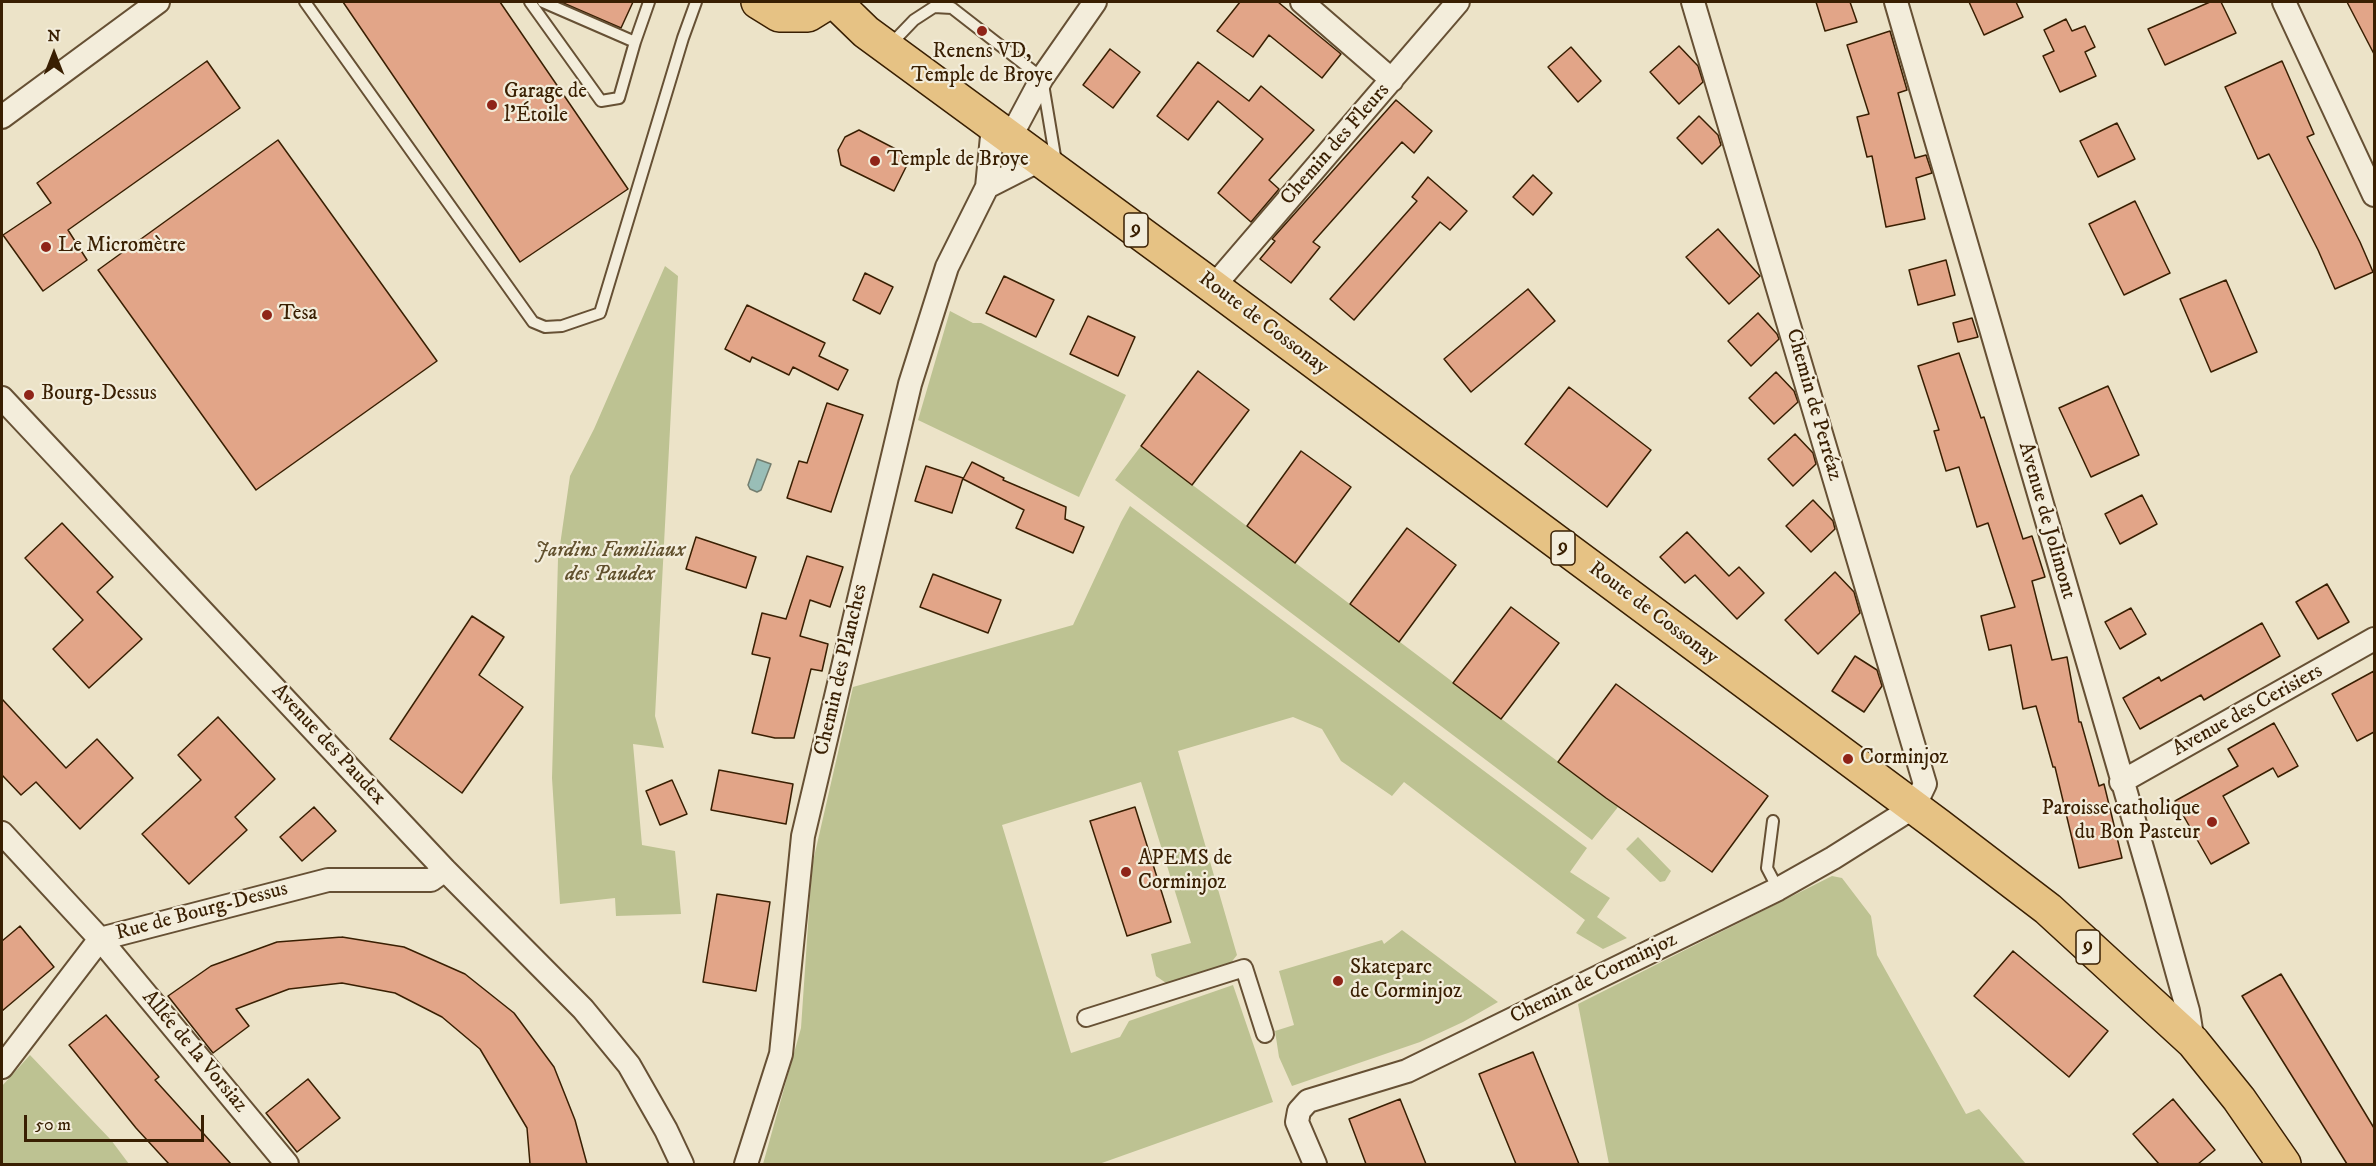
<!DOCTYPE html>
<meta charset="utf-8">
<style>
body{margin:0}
#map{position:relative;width:2376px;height:1166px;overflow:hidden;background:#ece3c8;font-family:"IM FELL DW Pica",serif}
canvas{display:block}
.frame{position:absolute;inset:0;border:3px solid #391f02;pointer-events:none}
.north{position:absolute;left:24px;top:24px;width:60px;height:60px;-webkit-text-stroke:4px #f3eddb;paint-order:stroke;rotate:0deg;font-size:16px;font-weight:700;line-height:24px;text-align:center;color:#391f02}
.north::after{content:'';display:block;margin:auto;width:21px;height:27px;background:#391f02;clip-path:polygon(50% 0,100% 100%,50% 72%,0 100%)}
.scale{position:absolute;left:24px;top:1115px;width:180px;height:27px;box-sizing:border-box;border:3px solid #391f02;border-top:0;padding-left:8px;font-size:18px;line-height:21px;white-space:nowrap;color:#391f02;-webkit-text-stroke:4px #f3eddb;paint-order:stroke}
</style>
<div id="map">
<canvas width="2376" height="1166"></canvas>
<div class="frame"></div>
<div class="north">N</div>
<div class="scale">50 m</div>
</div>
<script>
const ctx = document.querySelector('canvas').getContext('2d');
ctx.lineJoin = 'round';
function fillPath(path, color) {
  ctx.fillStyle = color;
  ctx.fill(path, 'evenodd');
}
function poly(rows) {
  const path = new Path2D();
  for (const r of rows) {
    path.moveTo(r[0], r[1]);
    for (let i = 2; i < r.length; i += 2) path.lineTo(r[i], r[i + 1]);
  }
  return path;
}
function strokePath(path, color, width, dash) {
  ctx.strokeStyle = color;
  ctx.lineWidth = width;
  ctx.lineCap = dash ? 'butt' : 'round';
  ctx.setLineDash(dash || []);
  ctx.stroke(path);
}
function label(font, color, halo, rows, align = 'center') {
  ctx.font = font + ' "IM FELL DW Pica",serif';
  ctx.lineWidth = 4.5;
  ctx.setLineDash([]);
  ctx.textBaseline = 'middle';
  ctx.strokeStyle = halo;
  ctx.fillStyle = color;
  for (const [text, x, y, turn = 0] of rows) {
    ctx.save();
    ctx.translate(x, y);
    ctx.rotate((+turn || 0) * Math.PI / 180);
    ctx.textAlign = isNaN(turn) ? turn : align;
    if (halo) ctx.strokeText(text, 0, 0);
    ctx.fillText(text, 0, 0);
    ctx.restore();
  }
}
const green = poly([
 [665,266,678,276,655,716,664,748,633,744,642,845,675,851,681,914,616,916,615,898,560,904,552,778,558,559,570,476,594,429],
 [950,311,973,323,981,323,1126,395,1079,497,918,420],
 [1141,446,1618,807,1592,840,1115,480],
 [1130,506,1587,848,1570,872,1610,898,1597,917,1627,938,1603,949,1576,933,1585,920,1404,782,1392,796,1341,761,1322,729,1293,717,1178,751,1237,955,1230,964,1166,983,1156,976,1151,954,1191,943,1141,782,1002,825,1071,1053,1120,1037,1129,1021,1233,985,1273,1102,1099,1164,763,1164,801,1028,812,866,853,687,1073,625,1121,522],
 [1638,837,1671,871,1665,881,1660,882,1626,849],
 [1832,876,1842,878,1871,916,1877,955,1966,1114,1979,1109,2026,1164,1609,1164,1578,1004],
 [1402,930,1498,1002,1463,1022,1420,1042,1292,1086,1279,1057,1275,1031,1294,1025,1279,971,1382,940,1384,944],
 [30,1055,111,1140,129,1164,2,1164,2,1086]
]);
const water = poly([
 [757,459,771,464,761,490,757,492,750,489,748,485,757,459]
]);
const building = poly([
 [343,2,500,2,628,189,520,262,343,2],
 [561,2,633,2,621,28,561,2],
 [1240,2,1278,2,1341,54,1322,78,1269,35,1253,57,1217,31,1240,2],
 [1816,2,1850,2,1857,22,1825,31,1816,2],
 [1969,2,2016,2,2023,17,1984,35,1969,2],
 [2210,2,2221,2,2236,33,2165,65,2148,29,2210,2],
 [2347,2,2374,2,2374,54,2347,2],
 [2066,19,2072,31,2085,26,2095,47,2085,52,2096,76,2060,92,2043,56,2054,51,2044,30,2066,19],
 [1890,31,1907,90,1898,93,1915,158,1926,155,1932,173,1916,178,1925,219,1886,227,1872,156,1867,157,1857,117,1869,114,1847,45,1890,31],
 [1679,46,1698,66,1703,82,1679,104,1650,72,1679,46],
 [1571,47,1601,81,1578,102,1548,67,1571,47],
 [1110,49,1140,72,1113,108,1083,85,1110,49],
 [207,61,240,108,68,230,87,260,43,291,3,235,51,203,37,183,207,61],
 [2282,61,2314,134,2307,137,2360,242,2373,272,2335,289,2318,250,2269,154,2258,159,2225,87,2282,61],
 [1198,62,1249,101,1261,86,1314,130,1269,180,1279,189,1251,222,1218,193,1263,139,1218,101,1188,140,1157,116,1198,62],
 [1396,100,1432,131,1414,153,1402,142,1313,242,1320,247,1291,283,1260,259,1275,241,1272,239,1396,100],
 [1699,116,1718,135,1721,145,1702,164,1677,138,1699,116],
 [2117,123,2135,159,2098,177,2080,141,2117,123],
 [859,130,911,157,894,191,841,165,838,150,845,137,859,130],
 [278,140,437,361,256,490,98,270,278,140],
 [1533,175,1552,193,1533,215,1513,197,1533,175],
 [1428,177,1467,211,1450,230,1440,222,1354,320,1330,299,1417,201,1412,197,1428,177],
 [2135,201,2170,273,2124,295,2089,224,2135,201],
 [1718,229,1760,276,1729,304,1686,257,1718,229],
 [1946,260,1955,295,1918,305,1909,270,1946,260],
 [865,273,893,287,880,314,853,300,865,273],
 [1004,276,1054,300,1036,337,986,313,1004,276],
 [2226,280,2257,352,2211,372,2180,299,2226,280],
 [1528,289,1555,321,1471,392,1444,359,1528,289],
 [747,305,825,343,819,356,848,370,838,390,793,367,789,375,752,357,750,362,725,349,747,305],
 [1758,313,1777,334,1779,339,1751,366,1728,341,1758,313],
 [1088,316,1135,337,1118,376,1070,354,1088,316],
 [1972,318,1978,337,1958,342,1953,323,1972,318],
 [1959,353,1981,418,1984,417,2023,539,2032,536,2045,577,2032,581,2052,660,2067,657,2079,722,2081,722,2099,786,2104,784,2122,858,2079,868,2055,767,2053,767,2036,706,2023,709,2011,645,1989,650,1981,616,2015,607,1988,523,1977,527,1959,467,1946,471,1934,431,1939,430,1918,366,1959,353],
 [1198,371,1249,410,1192,485,1141,446,1198,371],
 [1776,372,1794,391,1798,402,1774,424,1749,398,1776,372],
 [2108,386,2139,455,2091,477,2059,408,2108,386],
 [1569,387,1651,450,1607,507,1525,444,1569,387],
 [827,403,863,415,831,512,787,498,799,461,807,463,827,403],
 [1795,434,1813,453,1816,464,1793,486,1768,459,1795,434],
 [1301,451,1351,487,1295,563,1247,526,1301,451],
 [972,462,1004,478,1003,480,1066,507,1065,519,1084,527,1073,553,1016,528,1024,510,963,479,972,462],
 [926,466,963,478,952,513,915,501,926,466],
 [2142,495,2157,524,2120,544,2105,514,2142,495],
 [1813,500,1833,521,1835,529,1811,552,1786,526,1813,500],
 [62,523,113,577,97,592,142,639,89,688,53,649,83,620,25,558,62,523],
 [1407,528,1456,565,1399,642,1350,604,1407,528],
 [1687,532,1729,576,1739,567,1764,593,1737,619,1695,575,1685,583,1660,557,1687,532],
 [696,537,756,557,746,588,686,569,696,537],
 [807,556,843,567,830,607,810,600,800,636,828,644,822,671,811,669,794,738,775,738,752,733,770,658,752,654,762,613,786,619,807,556],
 [1835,572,1854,592,1860,613,1818,654,1785,620,1835,572],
 [933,574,1001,600,988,633,920,607,933,574],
 [2327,584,2349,622,2318,639,2296,602,2327,584],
 [1511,607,1559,643,1501,719,1453,683,1511,607],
 [2131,608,2146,634,2120,649,2105,622,2131,608],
 [472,616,504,637,479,675,523,707,462,793,390,739,472,616],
 [2262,623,2280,656,2204,700,2201,695,2140,729,2123,698,2159,677,2161,681,2262,623],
 [1855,656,1877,670,1882,686,1864,712,1832,691,1855,656],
 [2374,671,2374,732,2357,741,2332,694,2374,671],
 [1616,684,1768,796,1712,872,1606,798,1558,762,1616,684],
 [2,699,66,768,97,739,133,778,80,829,36,782,21,795,2,775,2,699],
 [218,717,275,779,235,817,247,830,189,884,142,834,201,780,178,755,218,717],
 [2274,723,2298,766,2278,777,2273,768,2223,796,2249,843,2211,864,2175,801,2238,766,2228,749,2274,723],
 [719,770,793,784,786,824,711,810,719,770],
 [672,780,687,814,660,825,646,791,672,780],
 [314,807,336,831,302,861,280,837,314,807],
 [1135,807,1171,922,1127,936,1090,821,1135,807],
 [717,894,770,902,756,991,703,982,717,894],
 [20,926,54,967,2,1011,2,941,20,926],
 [342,937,404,947,465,974,514,1013,554,1067,575,1120,587,1164,530,1164,527,1128,480,1049,442,1017,395,993,342,983,289,989,236,1009,249,1026,213,1053,168,996,211,966,277,942,342,937],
 [2013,951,2108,1031,2069,1077,1974,996,2013,951],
 [2281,974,2374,1128,2374,1164,2347,1164,2242,996,2281,974],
 [106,1015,159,1077,155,1080,231,1164,169,1164,136,1128,69,1045,106,1015],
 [1533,1052,1579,1164,1516,1164,1479,1074,1533,1052],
 [308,1079,340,1118,297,1152,266,1113,308,1079],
 [1400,1099,1426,1164,1366,1164,1349,1119,1400,1099],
 [2173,1099,2215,1150,2198,1164,2159,1164,2133,1134,2173,1099]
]);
const service = poly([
 [305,2,533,322,545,327,562,326,600,313,683,38,696,2],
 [530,2,601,101,619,98,635,42,543,2],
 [635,42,649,2],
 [890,45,914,20,934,7,952,8,1042,78,1056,162],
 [1773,821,1767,868,1778,889]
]);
const pedestrian = poly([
 [1086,1018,1244,968,1265,1034]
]);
const minor = poly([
 [1302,2,1392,80],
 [1896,2,2156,896,2188,1011,2193,1042],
 [2284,2,2374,195],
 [2,117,158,2],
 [1010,138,1042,78,1095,2],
 [987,187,1040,160],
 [1213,287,1458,2],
 [2,398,445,870,583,1009,629,1065,666,1130,682,1164],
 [2121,782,2374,639],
 [2,833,100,939,287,1164],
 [100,939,328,880,431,880,445,870],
 [2,1067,100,939],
 [746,1164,781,1054,803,836,910,384,947,267,987,187,993,126],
 [1315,1164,1297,1122,1299,1111,1308,1101,1407,1071,1778,889,1833,858,1914,807,1925,784,1693,2]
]);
const primary = poly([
 [758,2,779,15,808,15,829,2],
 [835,2,866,32,1196,274,1938,825,2048,909,2193,1042,2239,1099,2284,1164]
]);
const markers = [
 [982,31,6,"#8f2418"],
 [492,105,6,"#8f2418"],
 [875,161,6,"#8f2418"],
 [46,247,6,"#8f2418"],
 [267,315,6,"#8f2418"],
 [29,395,6,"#8f2418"],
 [1848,759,6,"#8f2418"],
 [2212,822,6,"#8f2418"],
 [1126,872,6,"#8f2418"],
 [1338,981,6,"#8f2418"]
];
const shields = [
 [1136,230,24],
 [1563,548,24],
 [2088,947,24]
];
const shieldNames = [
 ["9",1136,230],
 ["9",1563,548],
 ["9",2088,947]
];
const poiNames = [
 ["Renens VD,",982,53,"center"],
 ["Temple de Broye",982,77,"center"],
 ["Garage de",504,93],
 ["l'Étoile",504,117],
 ["Temple de Broye",887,161],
 ["Le Micromètre",58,247],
 ["Tesa",279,315],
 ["Bourg-Dessus",41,395],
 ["Corminjoz",1860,759],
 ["Paroisse catholique",2200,810,"right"],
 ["du Bon Pasteur",2200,834,"right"],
 ["APEMS de",1138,860],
 ["Corminjoz",1138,884],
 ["Skateparc",1350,969],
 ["de Corminjoz",1350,993]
];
const streetNames = [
 ["Chemin des Fleurs",1336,145,-49],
 ["Route de Cossonay",1263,324,37],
 ["Chemin de Perréaz",1813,405,74],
 ["Avenue de Jolimont",2046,521,74],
 ["Route de Cossonay",1653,614,37],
 ["Chemin des Planches",842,670,-77],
 ["Avenue des Cerisiers",2248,711,-29],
 ["Avenue des Paudex",328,745,47],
 ["Rue de Bourg-Dessus",202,912,-15],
 ["Chemin de Corminjoz",1594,979,-26],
 ["Allée de la Vorsiaz",194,1052,50]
];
const parkNames = [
 ["Jardins Familiaux",610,552],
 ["des Paudex",610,576]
];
fillPath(green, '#bdc292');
fillPath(water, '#99beb7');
strokePath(water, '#737e6f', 1.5);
fillPath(building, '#e2a588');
strokePath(building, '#391f02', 1.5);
strokePath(service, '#665034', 14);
strokePath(pedestrian, '#665034', 20);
strokePath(minor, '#665034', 26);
strokePath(primary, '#391f02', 36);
strokePath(service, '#f3eddb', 10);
strokePath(pedestrian, '#f3eddb', 16);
strokePath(minor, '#f3eddb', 22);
strokePath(primary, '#e6c284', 33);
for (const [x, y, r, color] of markers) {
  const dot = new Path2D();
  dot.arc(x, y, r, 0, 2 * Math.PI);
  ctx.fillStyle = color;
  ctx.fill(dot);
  strokePath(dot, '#f3eddb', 2);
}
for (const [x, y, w] of shields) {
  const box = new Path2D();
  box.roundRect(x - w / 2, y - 17, w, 34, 4.5);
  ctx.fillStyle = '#f3eddb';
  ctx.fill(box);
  strokePath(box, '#391f02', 1.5);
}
label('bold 20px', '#391f02', null, shieldNames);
label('21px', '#391f02', '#f3eddb', poiNames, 'left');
label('21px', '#391f02', '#f3eddb', streetNames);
label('italic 21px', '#61502d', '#f3eddb', parkNames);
</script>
